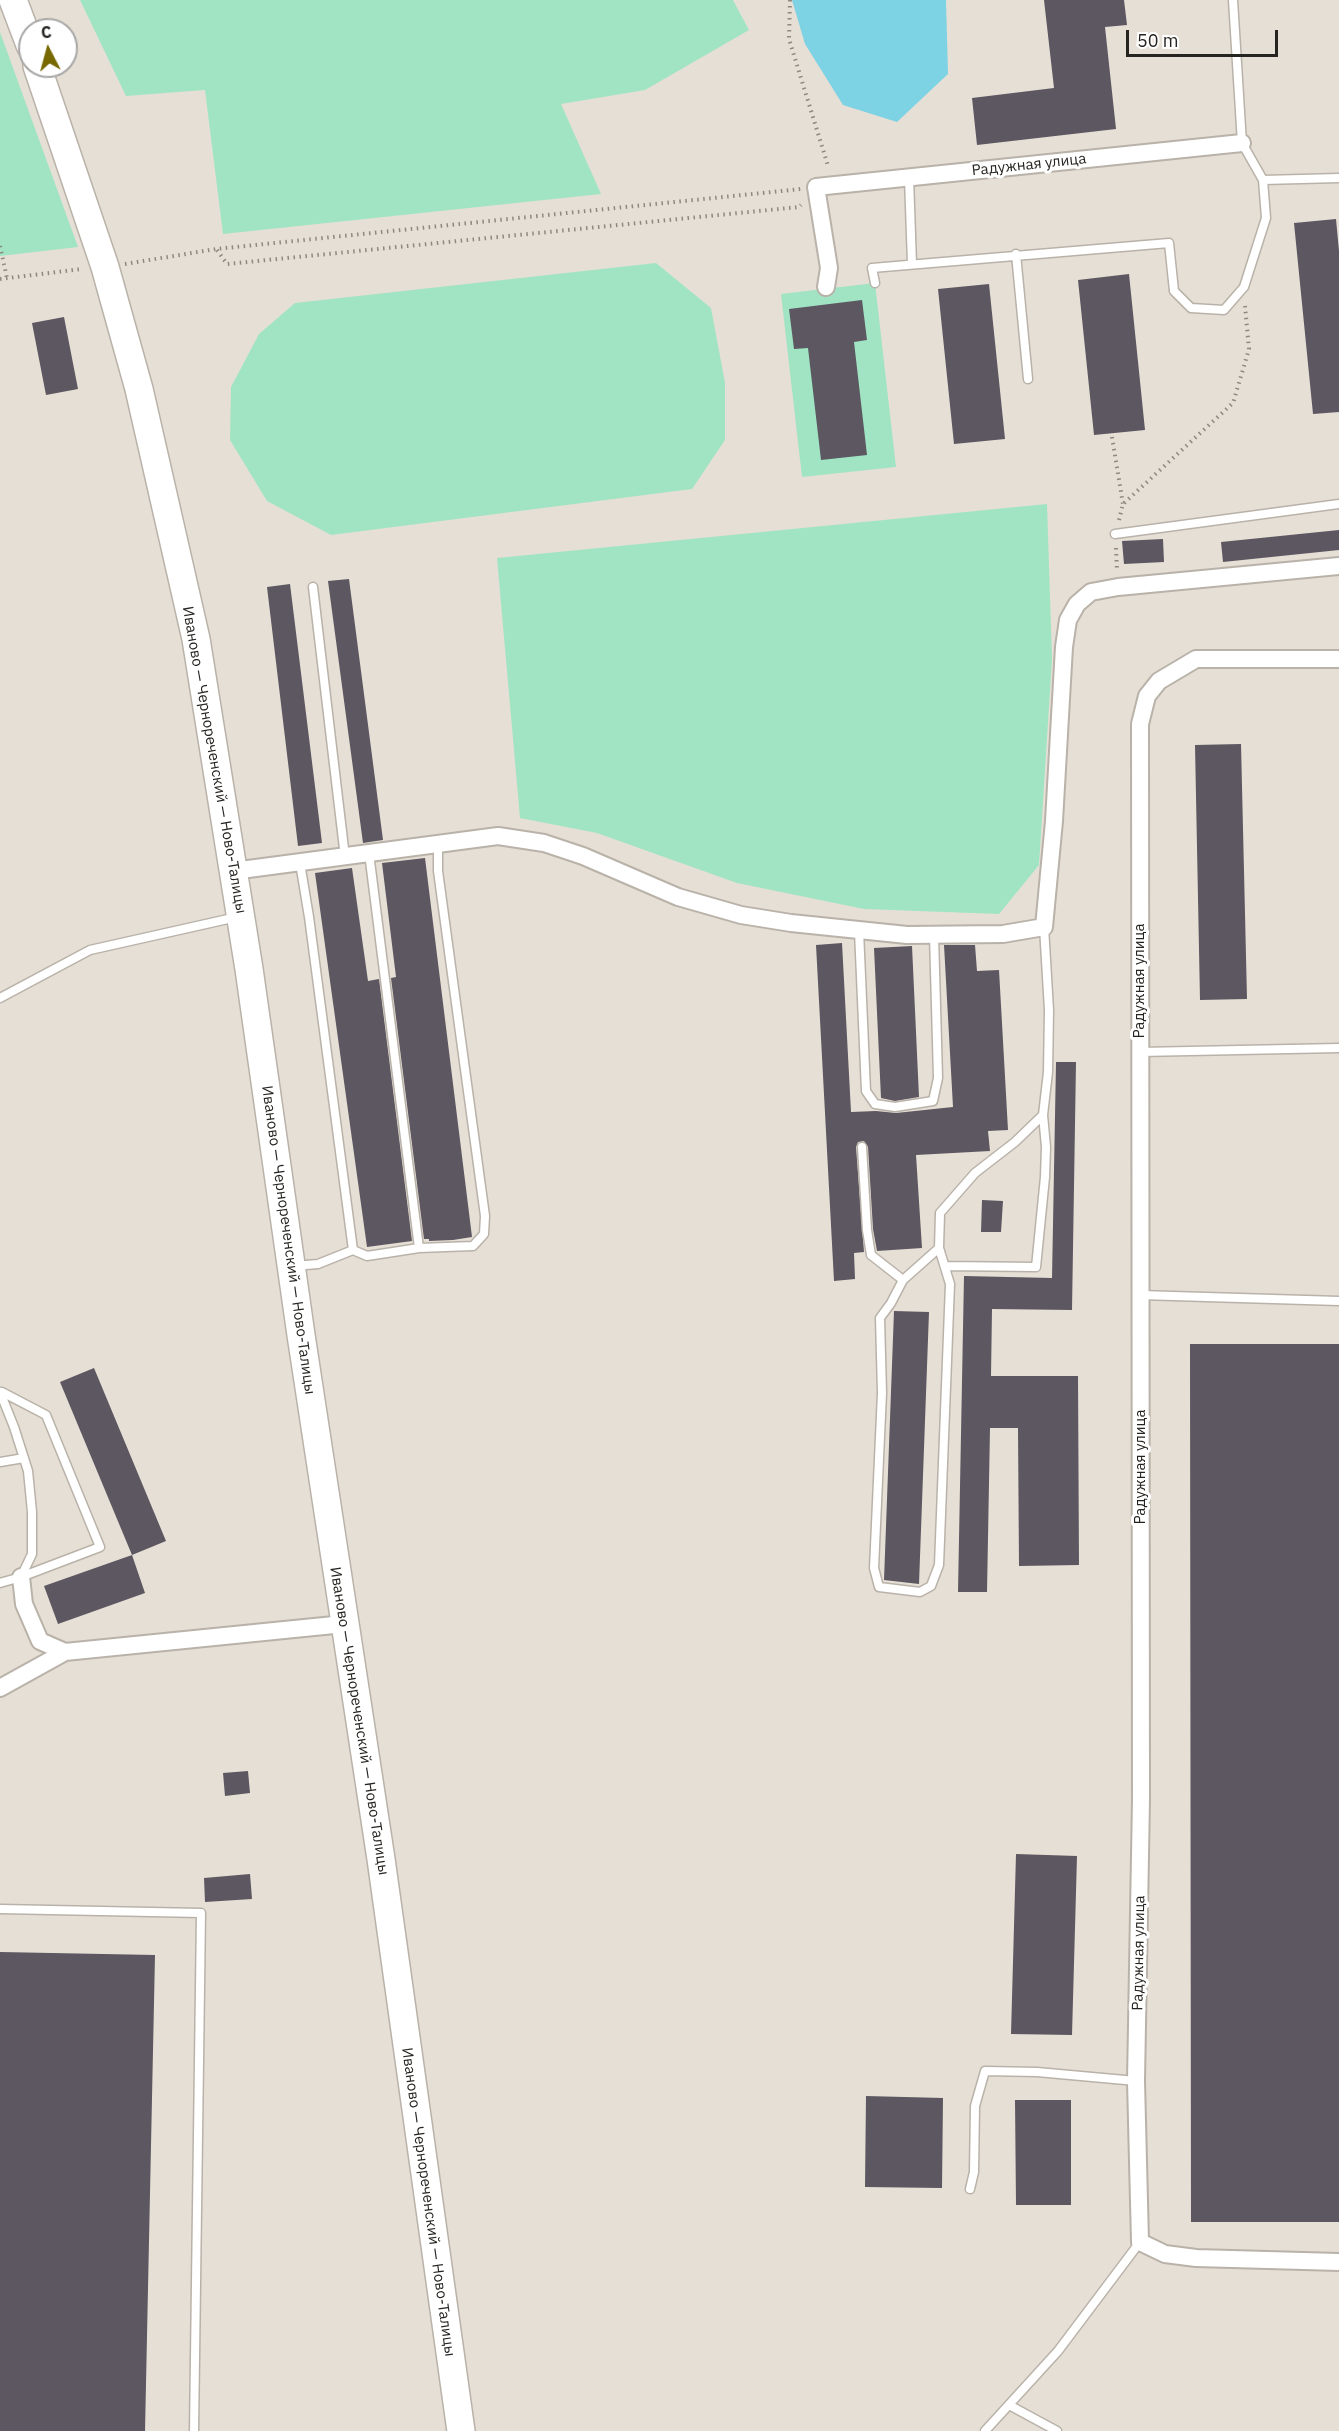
<!DOCTYPE html>
<meta charset="utf-8">
<style>
body{margin:0}
#map{position:relative;width:1339px;height:2431px;overflow:hidden;background:#e6dfd5;font-family:"IBM Plex Sans",sans-serif}
canvas{display:block}
.north{position:absolute;left:18px;top:18px;width:60px;height:60px;box-sizing:border-box;background:#fff;border:2px solid #a8a7a6;border-radius:50%;rotate:354deg;font-size:16px;font-weight:700;line-height:24px;text-align:center;color:#262420}
.north::after{content:'';display:block;margin:auto;width:21px;height:27px;background:#776800;clip-path:polygon(50% 0,100% 100%,50% 72%,0 100%)}
.scale{position:absolute;left:1126px;top:30px;width:152px;height:27px;box-sizing:border-box;border:3px solid #262420;border-top:0;padding-left:8px;font-size:18px;line-height:21px;white-space:nowrap;color:#262420;-webkit-text-stroke:4px #fff;paint-order:stroke}
</style>
<div id="map">
<canvas width="1339" height="2431"></canvas>
<div class="north">С</div>
<div class="scale">50 m</div>
</div>
<script>
const ctx = document.querySelector('canvas').getContext('2d');
ctx.lineJoin = 'round';
function fillPath(path, color) {
  ctx.fillStyle = color;
  ctx.fill(path, 'evenodd');
}
function poly(rows) {
  const path = new Path2D();
  for (const r of rows) {
    path.moveTo(r[0], r[1]);
    for (let i = 2; i < r.length; i += 2) path.lineTo(r[i], r[i + 1]);
  }
  return path;
}
function strokePath(path, color, width, dash) {
  ctx.strokeStyle = color;
  ctx.lineWidth = width;
  ctx.lineCap = dash ? 'butt' : 'round';
  ctx.setLineDash(dash || []);
  ctx.stroke(path);
}
function label(font, color, halo, rows, align = 'center') {
  ctx.font = font + ' "IBM Plex Sans",sans-serif';
  ctx.lineWidth = 6;
  ctx.setLineDash([]);
  ctx.textBaseline = 'middle';
  ctx.strokeStyle = halo;
  ctx.fillStyle = color;
  for (const [text, x, y, turn = 0] of rows) {
    ctx.save();
    ctx.translate(x, y);
    ctx.rotate((+turn || 0) * Math.PI / 180);
    ctx.textAlign = isNaN(turn) ? turn : align;
    if (halo) ctx.strokeText(text, 0, 0);
    ctx.fillText(text, 0, 0);
    ctx.restore();
  }
}
const green = poly([
 [80,0,733,0,749,30,645,90,561,104,601,194,223,234,205,90,126,96],
 [0,32,78,247,0,256],
 [656,263,711,308,725,383,725,440,692,489,331,535,267,501,230,440,231,387,259,334,295,303],
 [875,283,896,467,802,477,781,294],
 [1047,504,1052,659,1039,865,999,914,864,909,737,883,597,833,520,818,497,558]
]);
const water = poly([
 [792,0,946,0,948,74,897,122,843,105,805,44]
]);
const building = poly([
 [1044,0,1124,0,1127,25,1105,27,1116,129,977,145,972,98,1054,88],
 [1336,219,1339,251,1339,412,1313,414,1294,223],
 [1129,274,1145,430,1094,435,1078,280],
 [989,284,1005,439,954,444,938,289],
 [862,300,867,340,854,342,867,455,821,460,808,348,794,349,789,309],
 [64,317,78,389,46,395,32,323],
 [1339,530,1339,550,1223,562,1221,542],
 [1163,539,1164,562,1124,564,1122,541],
 [349,579,383,840,363,843,328,581],
 [290,584,322,843,298,846,267,587],
 [1241,744,1247,999,1200,1000,1195,745],
 [425,858,472,1237,453,1240,429,1241,429,1239,424,1239,391,978,396,977,382,863],
 [352,868,368,981,379,979,412,1241,367,1247,315,873],
 [842,943,851,1112,876,1111,896,1113,953,1107,944,945,975,945,977,971,999,970,1008,1130,988,1131,990,1151,916,1155,922,1248,877,1251,873,1229,868,1147,864,1141,858,1142,856,1147,864,1252,854,1253,855,1279,834,1281,816,945],
 [912,946,919,1097,895,1101,881,1098,874,948],
 [1056,1062,1076,1062,1072,1310,992,1309,991,1376,1078,1376,1079,1565,1019,1566,1018,1428,990,1428,987,1592,958,1592,964,1276,1052,1278],
 [982,1200,1003,1201,1001,1232,981,1232],
 [894,1311,929,1312,919,1584,884,1580],
 [1190,1344,1339,1344,1339,2222,1191,2222],
 [94,1368,166,1541,132,1555,60,1382],
 [132,1555,145,1593,58,1624,44,1586],
 [248,1771,250,1793,225,1796,223,1773],
 [1016,1854,1077,1856,1072,2035,1011,2034],
 [250,1874,252,1899,205,1902,204,1878],
 [0,1952,155,1955,145,2431,0,2431],
 [866,2096,943,2098,942,2188,865,2187],
 [1015,2100,1071,2100,1071,2205,1016,2205]
]);
const path = poly([
 [790,0,789,39,828,166],
 [0,246,7,278],
 [217,250,227,264,799,207,801,205],
 [125,264,216,249,801,189],
 [0,279,82,269],
 [1112,437,1123,504],
 [1119,520,1123,504,1233,403,1249,349,1245,306],
 [1116,548,1117,570]
]);
const service = poly([
 [1233,0,1242,143,1263,180,1339,178],
 [909,178,912,264],
 [1016,254,1028,379],
 [875,283,872,268,1169,243,1174,291,1191,308,1224,310,1244,287,1266,218,1263,180],
 [1115,534,1339,504],
 [313,587,345,857],
 [859,931,866,1091,875,1104,895,1107,933,1101,938,1078,934,935],
 [0,998,90,950,237,917],
 [1140,1052,1339,1048],
 [862,1147,867,1230,871,1255,903,1280,939,1248,940,1213,975,1173,1015,1142,1043,1115,1048,1072,1049,1010,1044,927],
 [419,1248,473,1246,484,1234,485,1216,438,871,438,844],
 [353,1250,367,1256,419,1248,369,853],
 [294,1266,318,1264,353,1250,309,917,300,863],
 [945,1266,1036,1267,1045,1177,1046,1147,1043,1115],
 [903,1280,891,1303,880,1318,882,1393,874,1568,879,1587,920,1592,931,1586,939,1565,950,1284,939,1248],
 [1140,1295,1339,1301],
 [0,1392,14,1427,28,1471,32,1512,32,1554,21,1577],
 [0,1462,24,1458],
 [0,1583,21,1577,100,1547,46,1415,2,1392],
 [0,1909,201,1913,194,2431],
 [970,2189,974,2172,975,2106,985,2071,1037,2072,1136,2081],
 [1009,2405,1057,2431],
 [985,2431,1058,2351,1140,2242]
]);
const minor = poly([
 [826,287,829,268,816,187,1242,143],
 [1339,659,1196,659,1159,681,1147,696,1140,724,1141,1799,1136,2081,1140,2242,1165,2254,1196,2258,1339,2262],
 [233,871,498,836,544,843,583,856,678,897,741,915,791,923,907,935,1003,934,1044,927,1054,821,1064,647,1068,620,1077,604,1091,592,1118,587,1339,566],
 [21,1577,24,1604,40,1641,65,1652,344,1624],
 [0,1688,65,1652]
]);
const primary = poly([
 [13,0,30,45],
 [37,66,105,267,139,389,196,639,249,969,301,1335,381,1859,461,2431]
]);
const streetNames = [
 ["Радужная улица",1029,165,-6],
 ["Иваново — Чернореченский — Ново-Талицы",214,760,80],
 ["Радужная улица",1140,981,-90],
 ["Иваново — Чернореченский — Ново-Талицы",288,1240,82],
 ["Радужная улица",1141,1467,-90],
 ["Иваново — Чернореченский — Ново-Талицы",359,1721,81],
 ["Радужная улица",1139,1953,-89],
 ["Иваново — Чернореченский — Ново-Талицы",428,2202,82]
];
fillPath(green, '#a1e4c4');
fillPath(water, '#7dd2e3');
fillPath(building, '#5c5760');
strokePath(service, '#b9b2a9', 11);
strokePath(minor, '#b9b2a9', 20);
strokePath(primary, '#b9b2a9', 30);
strokePath(path, '#8d8981', 4, [1.5, 4.5]);
strokePath(service, '#fff', 8);
strokePath(minor, '#fff', 16);
strokePath(primary, '#fff', 27);
label('15px', '#262420', '#fff', streetNames);
</script>
